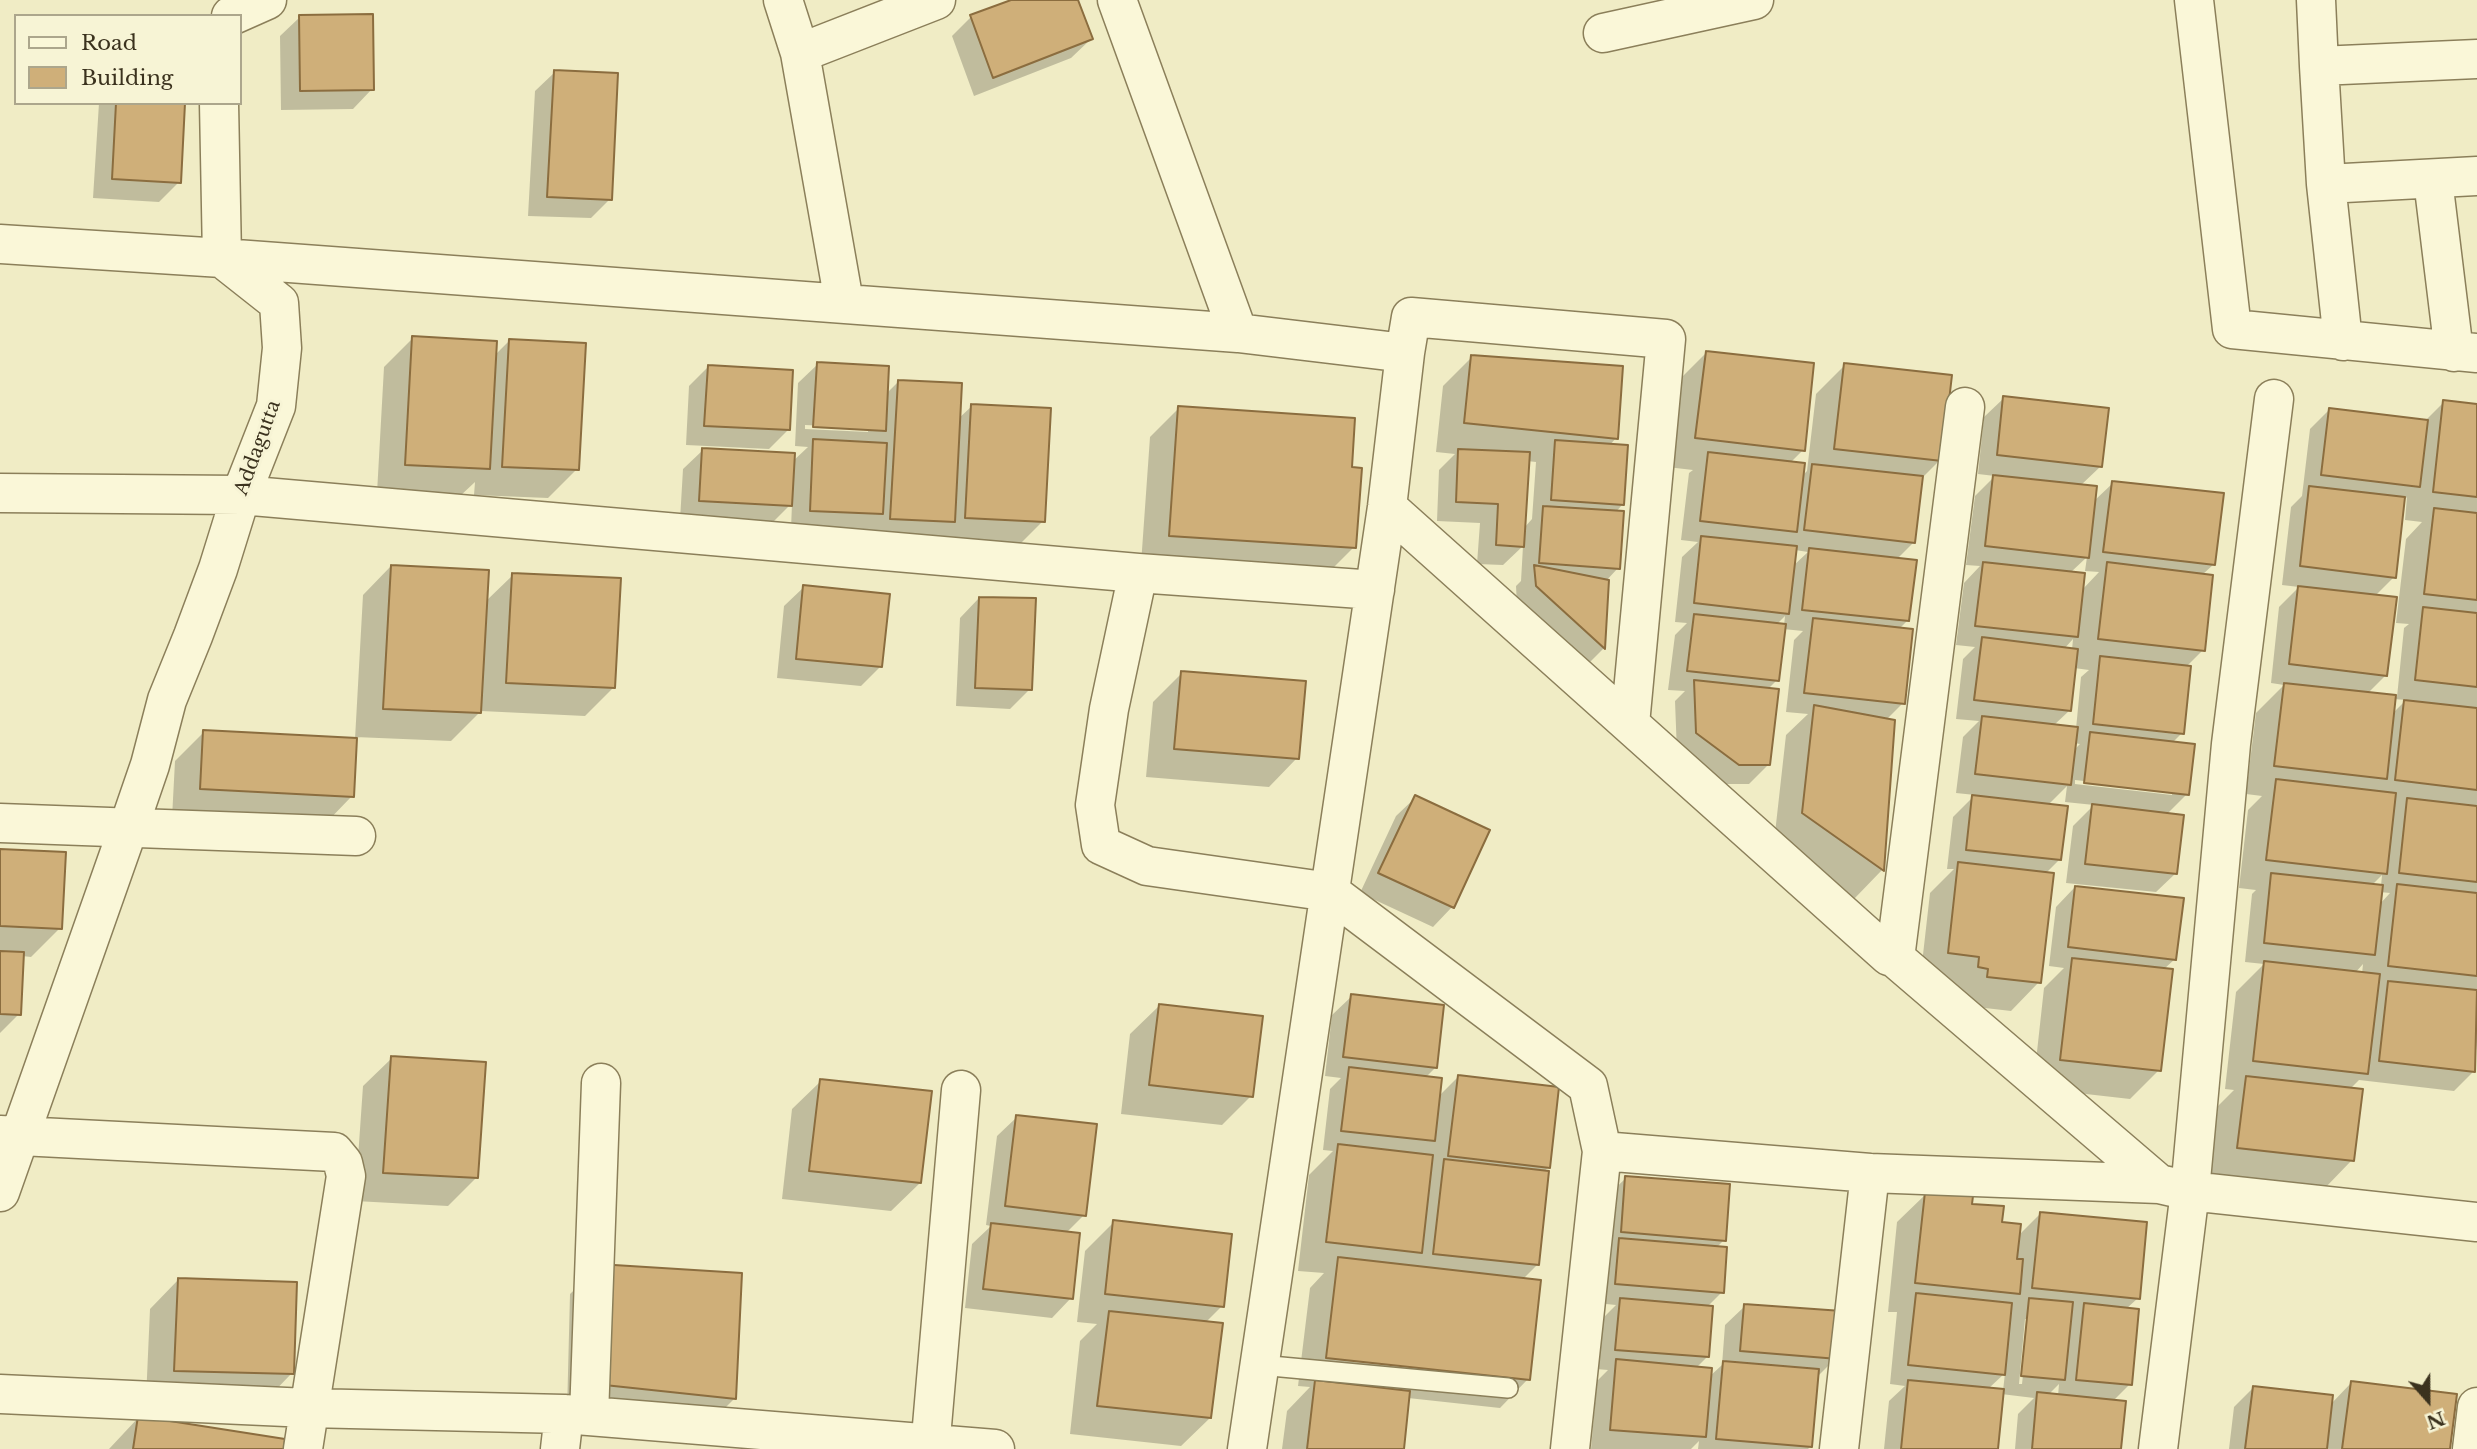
<!DOCTYPE html>
<style>
body{margin:0}
#map{position:relative;width:2477px;height:1449px;overflow:hidden;background:#f0ecc5;font-family:"Libre Baskerville",serif}
canvas{display:block}
.legend{position:absolute;left:14px;top:14px;width:228px;height:91px;box-sizing:border-box;background:#f7f4d5;border:2px solid #aca68c;margin:0;padding:9px 12px;list-style:none;font-size:21px;color:#3b321e}
.legend li{display:flex;align-items:center;gap:14px;height:35px}
.legend b{width:35px;border:2px solid #aca68c}
.north{position:absolute;left:2393px;top:1365px;width:70px;height:70px;-webkit-text-stroke:5px #f7f4d5;paint-order:stroke;rotate:159deg;font-size:19px;font-weight:700;line-height:28px;text-align:center;color:#3b321e}
.north::after{content:'';display:block;margin:auto;width:24px;height:32px;background:#3b321e;clip-path:polygon(50% 0,100% 100%,50% 72%,0 100%)}
</style>
<div id="map">
<canvas width="2477" height="1449"></canvas>
<ul class="legend">
<li><b style="height:9px;background:#faf7d8"></b>Road</li>
<li><b style="height:19px;background:#cfaf79"></b>Building</li>
</ul>
<div class="north">N</div>
</div>
<script>
const ctx = document.querySelector('canvas').getContext('2d');
ctx.lineJoin = 'round';
function fillPath(path, color) {
  ctx.fillStyle = color;
  ctx.fill(path, 'evenodd');
}
function poly(rows) {
  const path = new Path2D();
  for (const r of rows) {
    path.moveTo(r[0], r[1]);
    for (let i = 2; i < r.length; i += 2) path.lineTo(r[i], r[i + 1]);
  }
  return path;
}
function strokePath(path, color, width, dash) {
  ctx.strokeStyle = color;
  ctx.lineWidth = width;
  ctx.lineCap = dash ? 'butt' : 'round';
  ctx.setLineDash(dash || []);
  ctx.stroke(path);
}
function label(font, color, halo, rows, align = 'center') {
  ctx.font = font + ' "Libre Baskerville",serif';
  ctx.lineWidth = 6;
  ctx.setLineDash([]);
  ctx.textBaseline = 'middle';
  ctx.strokeStyle = halo;
  ctx.fillStyle = color;
  for (const [text, x, y, turn = 0] of rows) {
    ctx.save();
    ctx.translate(x, y);
    ctx.rotate((+turn || 0) * Math.PI / 180);
    ctx.textAlign = isNaN(turn) ? turn : align;
    if (halo) ctx.strokeText(text, 0, 0);
    ctx.fillText(text, 0, 0);
    ctx.restore();
  }
}
const shadow = poly([
 [1016,0,1076,0,1091,39,1071,58,974,96,952,36,971,17],
 [300,17,372,89,353,109,281,110,280,36],
 [555,72,610,199,591,218,528,216,535,91],
 [99,103,183,103,179,182,159,202,93,198],
 [413,338,494,356,509,341,577,469,548,498,474,495,475,482,459,497,377,493,384,367],
 [1706,353,1803,450,1790,463,1801,477,1807,471,1816,394,1845,365,1940,460,1921,479,1914,542,1896,560,1908,620,1899,629,1903,703,1886,720,1893,721,1882,870,1854,899,1774,842,1786,735,1808,714,1786,712,1794,640,1803,631,1783,629,1777,680,1767,690,1768,765,1749,784,1719,784,1677,753,1675,701,1685,691,1668,690,1675,635,1687,623,1675,622,1682,557,1698,542,1681,540,1689,473,1693,470,1667,467,1677,382],
 [1795,550,1808,552,1793,566],
 [1785,616,1784,626,1776,625],
 [1472,357,1616,438,1609,446,1622,505,1615,513,1618,568,1606,581,1608,581,1604,648,1585,667,1517,605,1516,586,1521,581,1523,546,1503,565,1477,564,1480,523,1437,521,1439,470,1455,454,1436,452,1443,386],
 [1527,461,1536,462,1532,519,1524,528],
 [818,364,886,394,898,382,958,419,972,406,1043,521,1014,550,791,529,792,503,770,525,680,520,683,469,703,450,792,462,808,447,795,446,798,383],
 [805,425,868,428,868,432,805,429],
 [708,367,788,430,769,449,686,445,689,386],
 [2004,398,2101,466,2080,486,2094,501,2113,483,2214,564,2202,575,2203,650,2186,667,2182,733,2172,743,2187,794,2166,815,2176,873,2156,892,2066,883,2073,826,2094,805,2065,802,2067,786,2048,805,2060,859,2045,874,2039,982,2011,1011,1959,1005,1920,981,1930,893,1954,869,1947,869,1953,817,1975,795,1956,793,1963,737,1979,721,1956,719,1963,659,1975,647,1956,645,1964,583,1980,566,1966,565,1975,496,1995,476,1978,474,1984,417],
 [2087,557,2085,571,2099,572,2082,590,2070,573],
 [2073,639,2072,650,2064,649],
 [2074,668,2089,670,2081,677,2076,729,2053,726,2070,710],
 [2074,743,2080,744,2073,751],
 [2075,780,2172,791,2172,795,2075,784],
 [2444,402,2477,406,2477,989,2475,992,2477,992,2477,1041,2474,1071,2454,1091,2359,1080,2350,1089,2352,1160,2324,1189,2209,1176,2218,1106,2234,1090,2225,1089,2236,992,2264,964,2245,962,2252,894,2256,890,2239,888,2248,810,2262,796,2246,794,2256,713,2284,685,2271,683,2279,607,2299,587,2282,585,2291,507,2302,496,2310,429,2329,410,2425,421],
 [2407,497,2405,520,2422,522,2406,539,2396,623,2409,624,2404,628,2397,697,2367,694,2386,675,2375,596,2394,577,2403,502],
 [2394,699,2406,700,2392,714],
 [2382,875,2381,886,2372,885],
 [2380,892,2390,893,2379,905],
 [2363,964,2362,974,2355,973],
 [1179,408,1350,469,1354,547,1325,576,1141,564,1150,437],
 [391,566,485,602,513,575,614,687,585,716,481,711,451,741,355,737,352,796,324,825,172,818,175,761,204,732,355,739,363,595],
 [804,587,880,667,861,686,777,678,784,606],
 [979,598,1030,689,1010,709,956,706,960,618],
 [1182,673,1297,758,1269,787,1146,777,1153,702],
 [1416,797,1488,831,1452,907,1433,927,1360,893,1396,816],
 [0,850,60,928,31,957,22,956,19,1014,0,1033],
 [2075,887,2175,959,2164,969,2159,1070,2130,1099,2033,1088,2044,988,2064,968,2049,966,2056,907],
 [1352,996,1436,1067,1425,1078,1438,1097,1458,1077,1549,1167,1543,1172,1537,1265,1522,1280,1528,1379,1500,1408,1408,1398,1402,1449,1282,1449,1287,1411,1310,1387,1298,1386,1310,1288,1324,1273,1298,1271,1309,1175,1333,1151,1323,1150,1330,1089,1341,1078,1325,1076,1332,1015],
 [1159,1006,1251,1096,1222,1125,1121,1114,1130,1034],
 [392,1058,477,1177,448,1206,355,1201,363,1086],
 [821,1081,920,1183,891,1211,782,1199,792,1109],
 [1017,1117,1084,1215,1066,1233,1071,1298,1052,1318,965,1308,972,1244,991,1226,986,1225,997,1136],
 [1626,1178,1724,1240,1716,1248,1722,1292,1707,1307,1707,1357,1696,1368,1709,1377,1722,1365,1725,1325,1745,1306,1836,1358,1816,1378,1810,1447,1808,1449,1698,1449,1699,1441,1691,1449,1591,1449,1597,1381,1608,1370,1596,1369,1601,1320,1616,1305,1596,1303,1606,1197],
 [1926,1194,1970,1205,2018,1236,2040,1214,2138,1298,2126,1309,2130,1384,2113,1401,2120,1449,2015,1449,2018,1414,2034,1398,2001,1394,1996,1449,1884,1449,1889,1401,1905,1386,1890,1384,1897,1312,1888,1312,1897,1222],
 [2025,1319,2029,1319,2022,1384,2019,1384],
 [2005,1373,2003,1391,1988,1389],
 [2059,1384,2058,1396,2048,1395],
 [1114,1222,1222,1306,1205,1323,1210,1418,1181,1446,1070,1434,1080,1341,1097,1324,1077,1322,1085,1251],
 [599,1266,734,1399,706,1427,567,1412,570,1294],
 [178,1280,292,1373,264,1402,146,1399,150,1309],
 [2351,1383,2449,1449,2229,1449,2234,1407,2253,1388,2331,1404],
 [138,1418,282,1449,109,1449]
]);
const building = poly([
 [1011,0,1078,0,1093,39,993,78,970,15,1011,0],
 [373,14,374,90,300,91,299,15,373,14],
 [554,70,618,73,612,200,547,197,554,70],
 [116,103,185,103,181,183,112,179,116,103],
 [412,336,497,341,490,469,405,465,412,336],
 [509,339,586,343,579,470,502,467,509,339],
 [1706,351,1814,363,1805,451,1695,438,1706,351],
 [1471,355,1623,366,1618,439,1464,423,1471,355],
 [817,362,889,366,886,431,813,427,817,362],
 [1844,363,1952,375,1942,461,1834,449,1844,363],
 [708,365,793,370,790,430,704,426,708,365],
 [898,380,962,383,955,522,890,519,898,380],
 [2003,396,2109,408,2102,467,1997,455,2003,396],
 [2443,400,2477,404,2477,497,2433,492,2443,400],
 [971,404,1051,408,1045,522,965,518,971,404],
 [1178,406,1355,418,1352,467,1362,468,1356,548,1169,536,1178,406],
 [2329,408,2428,420,2420,487,2321,475,2329,408],
 [813,439,887,443,883,514,810,511,813,439],
 [1555,440,1628,445,1624,505,1551,500,1555,440],
 [702,448,795,453,792,506,699,501,702,448],
 [1458,449,1530,452,1524,547,1496,545,1498,504,1456,502,1458,449],
 [1708,452,1805,463,1797,532,1700,521,1708,452],
 [1812,464,1923,476,1915,543,1804,530,1812,464],
 [1993,475,2097,486,2089,558,1985,546,1993,475],
 [2112,481,2224,493,2215,565,2103,552,2112,481],
 [2309,486,2405,497,2396,578,2300,566,2309,486],
 [1543,506,1624,511,1620,569,1539,563,1543,506],
 [2434,508,2477,513,2477,600,2424,594,2434,508],
 [1701,536,1797,546,1789,614,1694,603,1701,536],
 [1809,548,1917,560,1909,621,1802,610,1809,548],
 [1983,562,2085,573,2078,637,1975,626,1983,562],
 [2107,562,2213,575,2205,651,2098,639,2107,562],
 [391,565,489,570,481,713,383,709,391,565],
 [1534,565,1609,580,1605,649,1536,586,1534,565],
 [512,573,621,578,615,688,506,683,512,573],
 [803,585,890,594,882,667,796,659,803,585],
 [2298,586,2397,597,2387,676,2289,664,2298,586],
 [979,597,1036,598,1032,690,975,688,979,597],
 [2423,607,2477,613,2477,687,2415,680,2423,607],
 [1694,614,1786,624,1779,681,1687,671,1694,614],
 [1813,618,1913,629,1905,704,1804,693,1813,618],
 [1982,637,2078,649,2071,711,1974,700,1982,637],
 [2100,656,2191,666,2184,734,2093,724,2100,656],
 [1181,671,1306,681,1299,759,1174,749,1181,671],
 [1694,680,1779,689,1770,765,1739,765,1696,733,1694,680],
 [2284,683,2396,695,2387,779,2274,766,2284,683],
 [2404,700,2477,708,2477,790,2395,780,2404,700],
 [1814,705,1895,720,1884,871,1802,813,1814,705],
 [1982,716,2078,727,2071,785,1975,774,1982,716],
 [203,730,357,738,354,797,200,789,203,730],
 [2090,732,2195,744,2189,795,2084,783,2090,732],
 [2276,779,2396,793,2387,874,2266,860,2276,779],
 [1415,795,1490,830,1454,908,1378,873,1415,795],
 [1972,795,2068,806,2061,860,1966,850,1972,795],
 [2407,798,2477,806,2477,882,2399,873,2407,798],
 [2092,804,2184,815,2177,874,2085,864,2092,804],
 [0,849,66,852,62,929,0,926,0,849],
 [1958,862,2054,873,2041,983,1987,977,1988,969,1978,967,1979,957,1948,953,1958,862],
 [2271,873,2383,885,2375,955,2264,943,2271,873],
 [2397,884,2477,893,2477,976,2388,966,2397,884],
 [2075,886,2184,898,2176,960,2068,947,2075,886],
 [0,951,24,952,21,1015,0,1014,0,951],
 [2072,958,2173,969,2161,1071,2060,1060,2072,958],
 [2264,961,2380,974,2368,1074,2253,1061,2264,961],
 [2388,981,2477,990,2475,1072,2379,1061,2388,981],
 [1351,994,1444,1005,1437,1068,1343,1057,1351,994],
 [1159,1004,1263,1016,1253,1097,1149,1085,1159,1004],
 [391,1056,486,1062,478,1178,383,1173,391,1056],
 [1349,1067,1442,1078,1435,1141,1341,1131,1349,1067],
 [1458,1075,1559,1087,1550,1168,1448,1156,1458,1075],
 [2246,1076,2363,1089,2354,1161,2237,1148,2246,1076],
 [820,1079,932,1091,921,1183,809,1171,820,1079],
 [1016,1115,1097,1124,1086,1216,1005,1206,1016,1115],
 [1338,1144,1433,1155,1422,1253,1326,1242,1338,1144],
 [1444,1159,1549,1171,1539,1265,1433,1254,1444,1159],
 [1625,1176,1730,1184,1726,1241,1621,1232,1625,1176],
 [1925,1192,1973,1196,1972,1204,2004,1206,2002,1222,2021,1224,2017,1259,2023,1259,2020,1294,1915,1283,1925,1192],
 [2040,1212,2147,1222,2140,1299,2032,1288,2040,1212],
 [1113,1220,1232,1234,1224,1307,1105,1294,1113,1220],
 [991,1223,1080,1233,1073,1299,983,1289,991,1223],
 [1619,1238,1727,1247,1724,1293,1615,1284,1619,1238],
 [1338,1257,1541,1280,1530,1380,1326,1358,1338,1257],
 [598,1264,742,1273,736,1399,595,1384,598,1264],
 [178,1278,297,1282,294,1374,174,1371,178,1278],
 [1916,1293,2012,1303,2005,1375,1908,1365,1916,1293],
 [1620,1298,1713,1306,1709,1357,1615,1350,1620,1298],
 [2029,1298,2073,1302,2065,1380,2021,1376,2029,1298],
 [2084,1303,2139,1309,2132,1385,2076,1380,2084,1303],
 [1744,1304,1842,1311,1838,1359,1740,1351,1744,1304],
 [1109,1311,1223,1323,1211,1418,1097,1406,1109,1311],
 [1616,1359,1712,1368,1706,1437,1610,1430,1616,1359],
 [1723,1361,1819,1369,1812,1447,1716,1439,1723,1361],
 [1315,1380,1410,1391,1404,1449,1307,1449,1315,1380],
 [1908,1380,2004,1389,1998,1449,1901,1449,1908,1380],
 [2351,1381,2457,1394,2450,1449,2342,1449,2351,1381],
 [2253,1386,2333,1395,2327,1449,2245,1449,2253,1386],
 [2037,1392,2126,1401,2121,1449,2032,1449,2037,1392],
 [138,1416,285,1439,284,1449,133,1449,138,1416]
]);
const service = poly([
 [1260,1365,1508,1388]
]);
const minor = poly([
 [783,0,800,53,844,302],
 [1117,0,1238,333],
 [2194,0,2232,329,2477,353],
 [2316,0,2319,66],
 [231,16,267,0],
 [1603,33,1754,0],
 [800,53,936,0],
 [219,103,222,258,1238,333,1405,353,1411,317,1666,339,1630,724],
 [2433,180,2454,352],
 [2326,184,2477,176],
 [0,244,222,258,279,303,282,348,276,406,241,495,218,569,193,636,167,700,150,765,128,829,0,1192],
 [2343,341,2326,184,2319,66,2477,59],
 [0,493,241,495,1138,573,1375,590],
 [1387,507,1889,956,1895,958,2159,1184,2190,1191,2477,1222],
 [1138,573,1109,709,1095,805,1101,845,1147,866,1330,892,1588,1086,1602,1151,1570,1449],
 [0,823,356,836],
 [1895,958,1965,407],
 [0,1135,334,1152,343,1163,346,1176,303,1449],
 [1602,1151,1870,1173,2159,1184],
 [0,1394,308,1408,564,1414,995,1449],
 [589,1416,601,1083],
 [560,1449,564,1414],
 [930,1449,961,1090],
 [1247,1449,1387,507,1405,353],
 [1839,1449,1870,1173],
 [2158,1449,2190,1191,2231,744,2274,399],
 [2472,1449,2477,1407]
]);
const streetNames = [
 ["Addagutta",258,448,-70]
];
fillPath(shadow, '#0003');
fillPath(building, '#cfaf79');
strokePath(building, '#8b6d3f', 2);
strokePath(service, '#8b7f5a', 22);
strokePath(minor, '#8b7f5a', 41);
strokePath(service, '#faf7d8', 19);
strokePath(minor, '#faf7d8', 38);
label('19px', '#3b321e', '#f7f4d5', streetNames);
</script>
